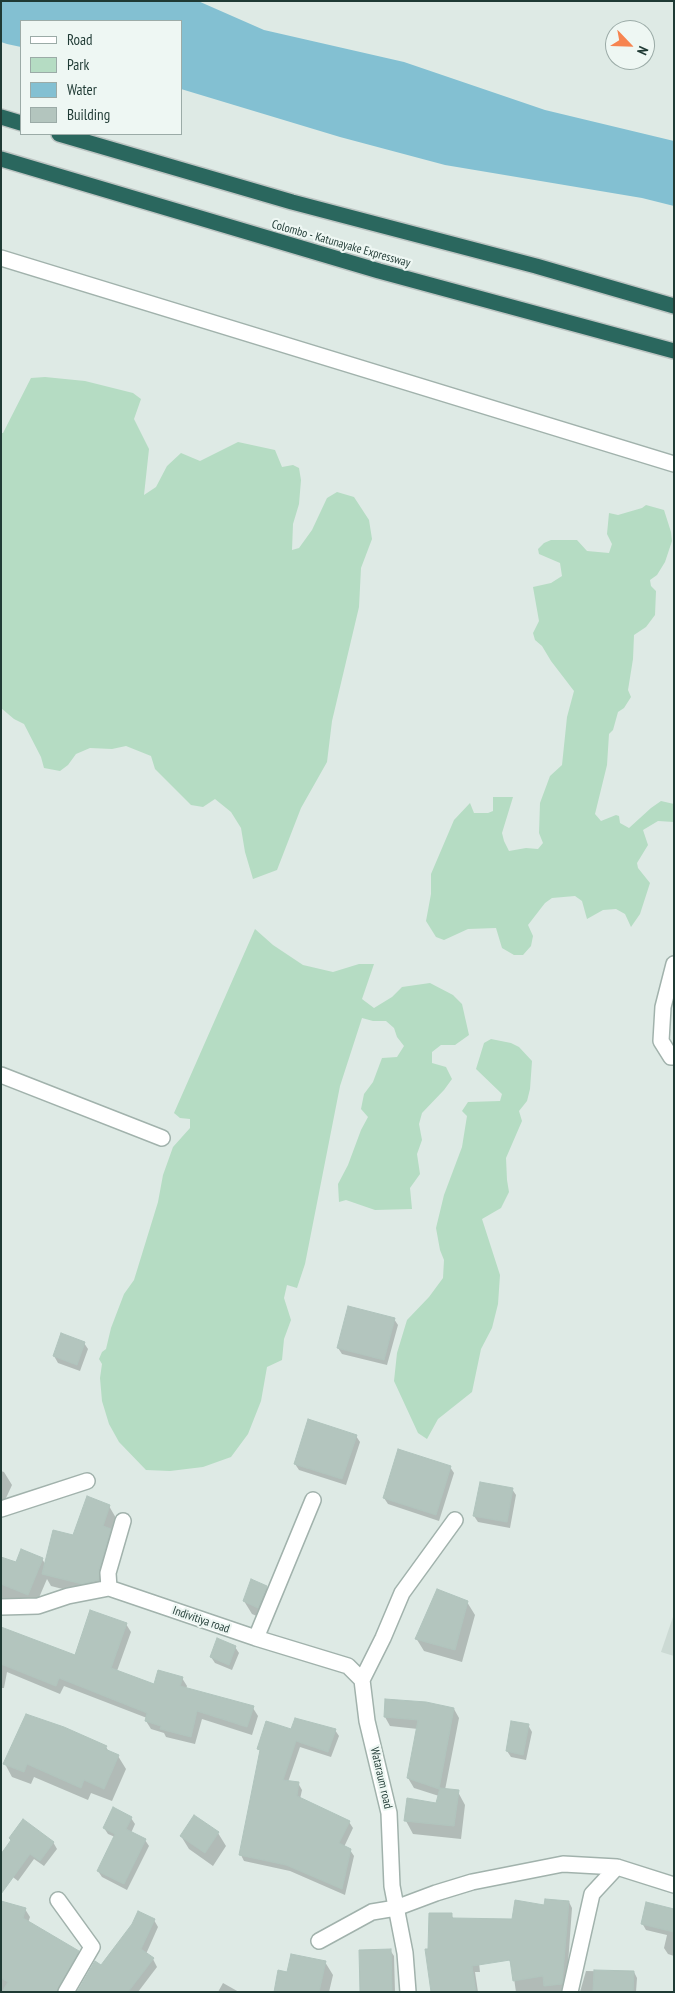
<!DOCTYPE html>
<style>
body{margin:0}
#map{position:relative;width:675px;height:1993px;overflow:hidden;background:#deeae5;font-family:"PT Sans Narrow",sans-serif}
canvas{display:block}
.frame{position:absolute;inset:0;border:2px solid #1f3a34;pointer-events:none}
.legend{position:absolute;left:20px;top:20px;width:162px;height:115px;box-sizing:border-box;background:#eef7f3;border:1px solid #9baba7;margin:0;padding:6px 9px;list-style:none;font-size:15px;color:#1f3a34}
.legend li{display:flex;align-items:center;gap:10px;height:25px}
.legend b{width:25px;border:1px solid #9baba7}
.north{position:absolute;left:605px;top:20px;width:50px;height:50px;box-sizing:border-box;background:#eef7f3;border:1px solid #9baba7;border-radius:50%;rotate:114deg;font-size:14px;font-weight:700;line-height:20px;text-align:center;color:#1f3a34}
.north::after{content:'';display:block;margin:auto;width:18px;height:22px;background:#f68450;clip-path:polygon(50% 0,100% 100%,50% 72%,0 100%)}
</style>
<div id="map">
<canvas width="675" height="1993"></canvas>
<div class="frame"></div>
<ul class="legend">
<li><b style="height:6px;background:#fff"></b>Road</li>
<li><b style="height:14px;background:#b5dcc3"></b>Park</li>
<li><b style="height:14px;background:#83c0d2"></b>Water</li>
<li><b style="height:14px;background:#b3c5be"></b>Building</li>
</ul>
<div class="north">N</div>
</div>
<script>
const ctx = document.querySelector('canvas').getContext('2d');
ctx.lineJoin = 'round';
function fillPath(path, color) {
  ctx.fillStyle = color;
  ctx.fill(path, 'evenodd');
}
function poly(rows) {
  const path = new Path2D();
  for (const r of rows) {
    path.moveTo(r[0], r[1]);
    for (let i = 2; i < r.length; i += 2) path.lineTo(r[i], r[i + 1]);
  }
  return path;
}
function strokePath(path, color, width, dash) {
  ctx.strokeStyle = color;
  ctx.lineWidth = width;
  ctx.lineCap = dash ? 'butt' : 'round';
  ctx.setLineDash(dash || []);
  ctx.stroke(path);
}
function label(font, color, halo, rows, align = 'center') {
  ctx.font = font + ' "PT Sans Narrow",sans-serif';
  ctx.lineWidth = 4.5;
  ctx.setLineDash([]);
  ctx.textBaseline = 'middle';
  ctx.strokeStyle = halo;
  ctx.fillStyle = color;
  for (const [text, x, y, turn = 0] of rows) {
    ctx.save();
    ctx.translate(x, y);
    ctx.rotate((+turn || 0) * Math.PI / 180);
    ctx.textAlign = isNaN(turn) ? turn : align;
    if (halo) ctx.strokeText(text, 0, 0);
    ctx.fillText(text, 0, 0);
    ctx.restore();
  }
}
const built = poly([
 [674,1614,674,1656,661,1652]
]);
const green = poly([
 [45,377,85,381,133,393,141,399,134,419,149,449,144,495,156,487,167,466,181,453,200,461,238,442,275,450,282,467,293,465,299,468,301,480,299,504,293,524,292,550,299,548,312,530,327,498,337,492,354,497,369,520,372,539,361,568,359,607,332,721,327,762,301,808,277,870,253,879,245,852,241,828,231,812,215,799,203,807,191,805,155,769,151,756,126,746,112,749,90,748,76,754,68,765,60,771,44,768,41,757,24,724,14,719,1,708,1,433,3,433,31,378],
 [646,505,664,510,671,532,672,541,665,562,657,575,650,580,651,586,656,591,655,615,646,627,634,635,633,659,628,690,631,697,624,708,618,712,613,730,609,734,607,765,595,814,601,821,616,815,619,816,620,823,629,828,651,808,661,801,674,804,674,822,658,821,643,830,648,845,637,863,638,868,650,883,640,914,631,927,625,914,616,909,603,910,587,919,582,901,575,896,552,898,545,903,528,925,533,936,531,946,523,955,514,955,502,948,496,928,468,929,444,940,436,937,426,921,431,894,431,874,454,820,470,803,474,813,488,813,493,811,493,797,513,797,502,833,504,841,509,851,526,848,538,849,543,843,539,833,540,803,550,776,562,765,567,717,574,691,551,661,542,646,535,640,533,633,539,621,533,587,551,583,562,576,560,563,539,554,538,549,544,543,551,540,577,540,587,551,609,553,612,544,607,534,609,513,618,515,642,508],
 [255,929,273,945,303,965,333,972,359,964,374,964,362,999,374,1008,392,997,402,987,430,983,453,995,462,1004,469,1035,455,1045,441,1045,432,1052,432,1063,446,1067,452,1079,444,1090,422,1113,419,1124,422,1140,417,1154,420,1174,410,1188,412,1209,375,1210,346,1200,339,1202,338,1184,348,1165,361,1130,368,1117,361,1109,364,1094,373,1082,382,1058,397,1057,404,1046,397,1037,394,1028,386,1021,373,1021,362,1018,340,1086,305,1264,297,1288,287,1285,284,1298,291,1320,284,1339,282,1360,267,1367,261,1401,248,1434,231,1457,203,1467,170,1471,146,1470,119,1442,109,1424,102,1401,100,1378,102,1364,99,1359,102,1352,106,1349,111,1328,124,1294,134,1280,158,1202,163,1175,173,1147,190,1128,190,1119,180,1118,174,1113],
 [491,1039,511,1043,519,1047,532,1061,530,1089,527,1101,519,1111,522,1121,506,1158,507,1180,509,1192,501,1208,482,1219,500,1275,498,1304,492,1328,481,1349,472,1392,438,1419,427,1439,418,1433,394,1381,397,1353,407,1320,429,1297,443,1278,444,1260,440,1250,436,1228,444,1195,462,1147,467,1116,462,1111,468,1102,500,1101,502,1094,476,1069,484,1043]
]);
const water = poly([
 [1,1,198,1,264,30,404,62,545,110,674,141,674,206,642,198,445,165,340,137,181,89,181,21,21,21,21,47,7,44,1,42]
]);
const shadow = poly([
 [394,1319,398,1325,387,1365,342,1354,338,1348],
 [84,1343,88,1349,80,1371,58,1363,54,1356],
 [356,1436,360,1442,346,1485,299,1470,295,1464],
 [450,1467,454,1473,439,1521,388,1504,384,1498],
 [1,1471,4,1472,12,1485,1,1509],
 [512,1489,516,1495,510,1528,478,1522,474,1516],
 [109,1506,116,1518,111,1532,117,1542,105,1583,90,1596,51,1586,47,1579,35,1607,1,1611,1,1558,13,1563,42,1559,46,1565,74,1536],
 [266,1587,274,1600,266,1620,252,1614,244,1601],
 [467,1602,475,1615,462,1662,424,1651,416,1638],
 [126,1624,131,1632,117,1671,155,1686,182,1678,187,1686,186,1689,253,1708,258,1716,252,1735,202,1719,195,1744,166,1737,164,1733,151,1729,146,1721,147,1718,64,1686,60,1694,7,1672,4,1688,1,1688,1,1636,87,1660],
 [235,1647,239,1653,232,1670,215,1663,211,1657],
 [454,1709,459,1718,445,1790,458,1792,465,1805,461,1839,413,1834,406,1821,437,1804,439,1796,414,1788,408,1778,418,1729,390,1726,385,1717],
 [528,1725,532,1732,526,1760,511,1757,507,1751],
 [335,1730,339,1736,331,1757,300,1747,288,1782,298,1783,302,1790,300,1799,349,1822,353,1828,344,1847,350,1850,354,1856,345,1895,290,1871,244,1861,241,1855,261,1752,259,1748,292,1731],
 [106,1747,109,1752,118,1756,126,1769,112,1801,91,1793,88,1800,34,1777,31,1784,12,1777,5,1764],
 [131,1818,135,1824,131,1833,145,1840,149,1846,127,1890,102,1877,98,1871,115,1837,108,1834,104,1828],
 [218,1833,226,1846,213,1866,189,1849,181,1836],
 [53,1842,57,1849,44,1866,34,1859,18,1881,1,1868,1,1856],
 [1,1902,25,1909,30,1917,28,1923,78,1952,82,1960,65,1992,1,1992],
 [569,1902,572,1908,566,1992,516,1992,512,1965,509,1960,513,1920,545,1906],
 [674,1910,674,1956,668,1954,664,1948,667,1935,646,1930,642,1923],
 [451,1915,454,1919,475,1927,480,1972,475,1972,478,1992,434,1992,429,1950],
 [154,1920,158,1927,146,1954,153,1959,157,1967,138,1992,78,1992,101,1966],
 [390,1950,394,1956,395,1992,361,1992],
 [325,1962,333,1975,329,1992,275,1992,288,1973],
 [586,1971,634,1972,637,1978,636,1992,580,1992],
 [223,1983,239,1992,218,1992]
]);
const building = poly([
 [348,1306,395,1318,384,1360,337,1348,348,1306],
 [61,1333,85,1342,77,1365,53,1356,61,1333],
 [308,1419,357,1435,342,1479,294,1464,308,1419],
 [398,1449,451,1466,436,1515,383,1498,398,1449],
 [480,1482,513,1488,507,1522,473,1516,480,1482],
 [87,1496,110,1505,103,1526,111,1529,99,1570,99,1580,82,1584,42,1574,53,1530,73,1535,87,1496],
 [21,1549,43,1558,28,1595,1,1584,1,1557,16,1562,21,1549],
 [251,1579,267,1586,258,1608,243,1601,251,1579],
 [437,1589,468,1601,455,1650,415,1639,437,1589],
 [90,1610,127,1623,111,1668,154,1684,158,1670,183,1677,180,1686,254,1706,247,1727,197,1711,191,1737,160,1729,161,1726,145,1721,147,1713,59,1678,56,1686,1,1664,1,1627,75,1655,90,1610],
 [217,1638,236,1646,229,1665,210,1657,217,1638],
 [385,1699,426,1702,454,1708,439,1789,407,1778,418,1720,384,1717,385,1699],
 [26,1714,64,1727,107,1746,105,1749,119,1755,104,1789,84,1780,81,1788,27,1764,24,1772,3,1764,26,1714],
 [295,1718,336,1729,328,1752,296,1741,283,1780,299,1782,297,1796,350,1821,339,1843,351,1849,342,1889,286,1865,239,1855,260,1750,257,1749,266,1721,291,1729,295,1718],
 [511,1721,529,1724,523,1755,506,1751,511,1721],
 [440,1788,459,1790,454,1826,404,1821,407,1798,436,1803,440,1788],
 [113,1807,132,1817,126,1829,146,1839,124,1884,97,1871,115,1834,103,1828,113,1807],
 [194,1815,219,1832,205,1853,180,1836,194,1815],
 [23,1819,54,1842,40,1861,30,1854,1,1894,1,1854,11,1840,9,1838,23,1819],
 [545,1899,569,1901,562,1984,544,1986,543,1976,513,1981,510,1960,472,1966,476,1992,431,1992,425,1949,428,1949,429,1913,452,1913,452,1918,512,1919,515,1900,544,1905,545,1899],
 [1,1901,26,1908,23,1918,79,1951,57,1992,2,1992,8,1982,1,1978,1,1901],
 [646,1902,674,1909,674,1932,641,1924,646,1902],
 [138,1911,155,1919,141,1949,154,1958,128,1992,77,1992,95,1961,101,1965,132,1924,138,1911],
 [391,1949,392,1992,360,1992,359,1950,391,1949],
 [291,1954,326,1961,319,1992,274,1992,278,1970,287,1972,291,1954],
 [594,1970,634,1971,633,1992,593,1992,594,1970]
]);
const street = poly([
 [1,258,674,464],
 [674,964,663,1007,661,1041,671,1057,674,1057],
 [1,1075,162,1138],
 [1,1509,87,1481],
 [109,1588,108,1573,123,1521],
 [1,1607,38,1606,68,1596,109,1588,256,1638,313,1500],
 [256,1638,348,1666,362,1680,367,1721,389,1813,392,1886,405,1953,408,1992],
 [362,1680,383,1638,402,1593,455,1520],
 [58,1900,92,1947,66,1992],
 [319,1941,372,1912,396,1908,436,1893,472,1882,563,1864,617,1867],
 [570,1992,592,1894,617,1867,674,1885]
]);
const highway = poly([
 [1,117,21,123],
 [59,134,292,202,536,266,674,306],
 [1,159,379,271,674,351]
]);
const streetNames = [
 ["Colombo - Katunayake Expressway",341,244,16],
 ["Indivitiya road",201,1620,19],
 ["Wataraum road",381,1778,77]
];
fillPath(built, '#ccdad4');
fillPath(green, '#b5dcc3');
fillPath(water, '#83c0d2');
fillPath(shadow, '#0003');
fillPath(building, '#b3c5be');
strokePath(building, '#b0c4bd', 1);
strokePath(street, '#a1b2ac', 18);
strokePath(highway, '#bcc4c2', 18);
strokePath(street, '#fff', 15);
strokePath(highway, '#2a675e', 15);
label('12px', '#1f3a34', '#eef7f3', streetNames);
</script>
